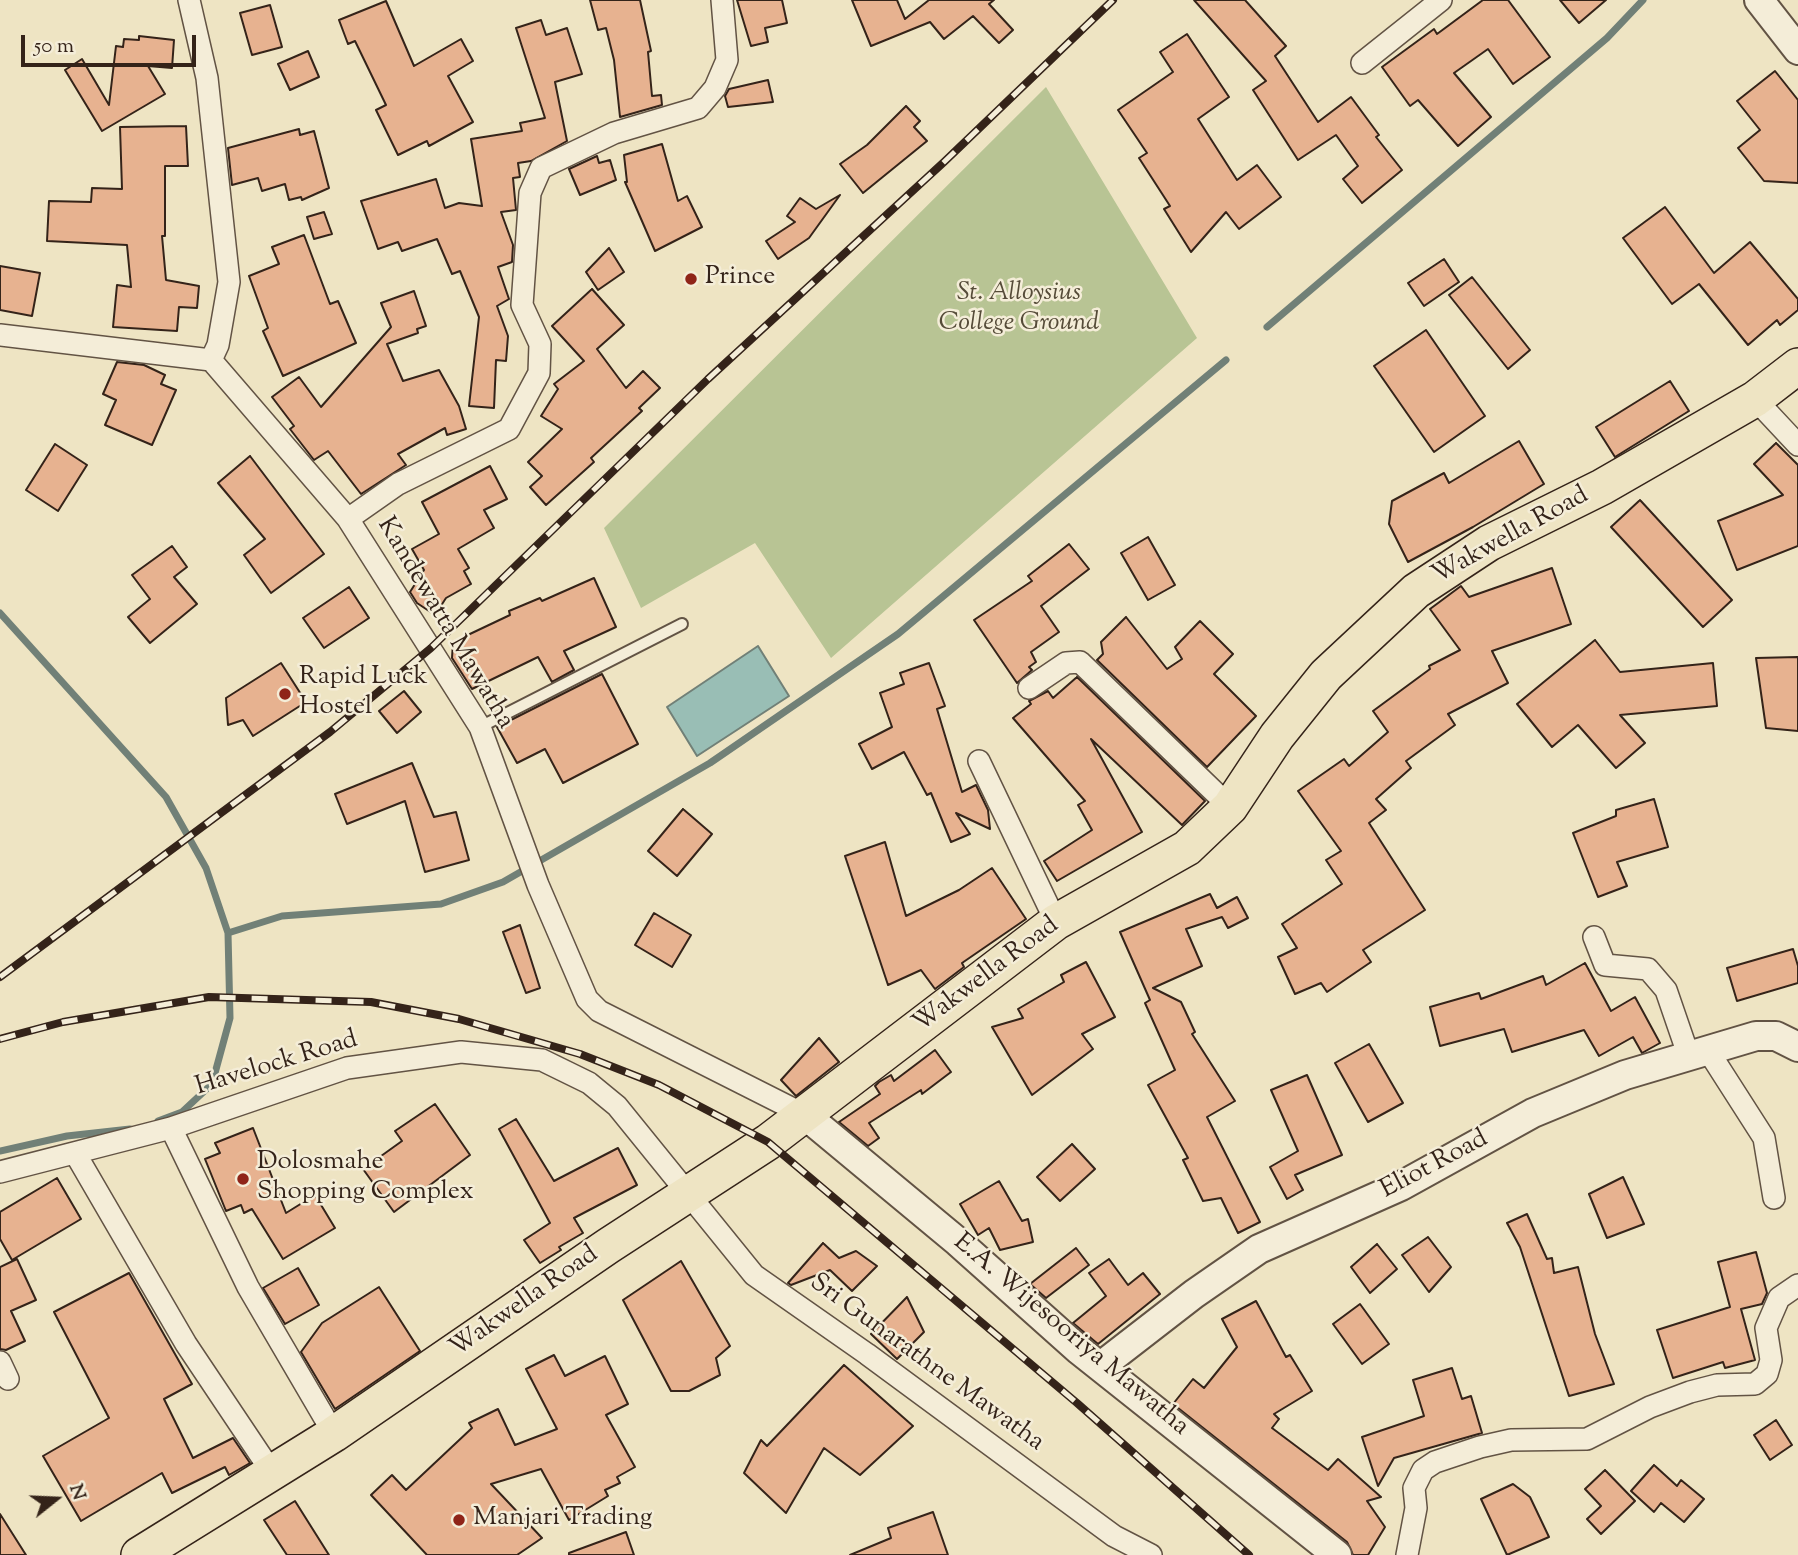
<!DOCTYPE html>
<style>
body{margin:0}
#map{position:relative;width:1798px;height:1555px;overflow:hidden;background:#eee4c3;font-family:"Sorts Mill Goudy",serif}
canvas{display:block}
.north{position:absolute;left:21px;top:1464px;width:70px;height:70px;-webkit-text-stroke:5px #f4edd8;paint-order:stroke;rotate:72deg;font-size:19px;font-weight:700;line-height:28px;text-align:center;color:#342319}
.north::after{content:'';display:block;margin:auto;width:24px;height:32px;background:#342319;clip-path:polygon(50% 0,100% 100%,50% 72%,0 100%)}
.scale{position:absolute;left:21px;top:35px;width:175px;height:32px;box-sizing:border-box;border:4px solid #342319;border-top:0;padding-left:9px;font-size:21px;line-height:24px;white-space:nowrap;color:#342319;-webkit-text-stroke:5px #f4edd8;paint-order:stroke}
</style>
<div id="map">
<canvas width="1798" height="1555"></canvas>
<div class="north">N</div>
<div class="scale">50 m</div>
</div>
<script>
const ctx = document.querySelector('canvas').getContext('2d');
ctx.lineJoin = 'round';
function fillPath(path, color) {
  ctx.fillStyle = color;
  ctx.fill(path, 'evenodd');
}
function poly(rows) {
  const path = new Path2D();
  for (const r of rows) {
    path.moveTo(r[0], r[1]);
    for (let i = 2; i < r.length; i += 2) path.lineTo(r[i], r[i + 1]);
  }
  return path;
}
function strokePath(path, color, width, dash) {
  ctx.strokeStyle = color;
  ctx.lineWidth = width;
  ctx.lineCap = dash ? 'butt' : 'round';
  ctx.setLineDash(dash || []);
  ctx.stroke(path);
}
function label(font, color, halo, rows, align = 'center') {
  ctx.font = font + ' "Sorts Mill Goudy",serif';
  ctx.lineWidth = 5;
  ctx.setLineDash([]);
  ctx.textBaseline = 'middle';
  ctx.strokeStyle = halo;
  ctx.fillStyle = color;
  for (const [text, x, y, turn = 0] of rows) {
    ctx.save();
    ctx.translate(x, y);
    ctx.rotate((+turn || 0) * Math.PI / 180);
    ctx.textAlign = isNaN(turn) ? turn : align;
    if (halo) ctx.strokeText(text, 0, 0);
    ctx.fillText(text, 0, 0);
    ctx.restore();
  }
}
const green = poly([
 [1046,87,1197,338,831,658,755,543,641,608,604,528]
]);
const water = poly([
 [758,646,789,696,697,756,667,707,758,646]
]);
const stream = poly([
 [1267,327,1607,38,1643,0],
 [0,613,166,797,206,868,228,933,230,1018,212,1084,182,1112,158,1121],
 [228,933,282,916,441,904,503,882,710,763,898,634,1226,360],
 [0,1151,67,1136,130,1129]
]);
const building = poly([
 [590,0,640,0,651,51,648,52,652,96,661,95,662,105,620,117,614,60,606,28,598,30,590,0],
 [737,0,782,0,787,23,765,28,768,42,751,46,737,0],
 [852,0,897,0,905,19,929,0,994,0,989,4,1013,30,999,43,973,16,944,39,930,22,871,46,852,0],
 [1194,0,1245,0,1286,46,1275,56,1318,122,1351,97,1379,135,1376,137,1402,170,1362,203,1343,179,1358,166,1336,135,1298,160,1253,90,1266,81,1194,0],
 [1483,0,1508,0,1550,57,1513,84,1488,49,1454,73,1491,117,1458,146,1418,100,1410,106,1382,67,1434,29,1437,34,1483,0],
 [1560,0,1606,0,1579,23,1560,0],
 [386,1,414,66,461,39,473,61,448,76,473,122,429,146,427,141,398,155,376,110,386,105,355,41,348,44,339,20,386,1],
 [270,5,282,47,252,55,240,13,270,5],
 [541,20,546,35,567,28,582,74,555,82,567,141,531,161,518,163,520,177,513,178,516,210,501,212,513,245,512,262,498,267,509,299,497,306,508,336,506,361,496,360,494,408,469,406,479,317,460,271,452,274,437,239,402,251,398,242,378,249,361,201,436,179,445,208,459,203,482,206,471,139,522,131,520,123,545,118,516,28,541,20],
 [1187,34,1229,97,1198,119,1237,180,1257,165,1281,197,1239,229,1226,212,1191,252,1164,209,1170,206,1139,158,1147,153,1118,110,1173,72,1160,52,1187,34],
 [139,36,174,40,172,68,148,66,165,94,102,131,65,70,82,59,109,105,116,46,123,47,124,39,139,40,139,36],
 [308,51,319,77,290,90,278,64,308,51],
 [1775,71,1798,100,1798,183,1764,181,1738,148,1760,130,1737,101,1775,71],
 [768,80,773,102,728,107,725,96,729,89,768,80],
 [906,106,920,121,914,127,927,141,863,193,840,164,867,145,906,106],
 [186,126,188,166,165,166,165,236,162,236,166,280,199,286,197,308,179,307,177,331,113,327,117,285,131,287,127,245,47,241,49,201,91,202,92,188,122,189,120,127,186,126],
 [299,129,300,135,314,131,329,188,302,200,301,197,289,200,285,184,262,191,258,178,232,185,228,148,299,129],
 [662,144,678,201,687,196,702,227,655,251,625,182,627,182,624,155,662,144],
 [597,156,599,163,610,160,616,180,580,195,569,169,597,156],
 [840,195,809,238,778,259,766,241,795,222,787,216,800,198,816,209,840,195],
 [1665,207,1714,273,1750,242,1798,299,1798,310,1780,325,1777,320,1748,345,1699,284,1672,304,1623,238,1665,207],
 [324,212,332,234,314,239,307,217,324,212],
 [304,235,330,304,338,301,356,343,283,376,263,331,268,328,249,276,279,264,272,247,304,235],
 [609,248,624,272,598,290,586,272,609,248],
 [1444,259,1459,282,1424,306,1408,283,1444,259],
 [0,266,40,273,32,316,0,310,0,266],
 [1472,277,1530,350,1508,369,1449,295,1472,277],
 [592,289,624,325,597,349,626,388,643,371,660,388,639,408,642,411,591,458,594,462,546,505,530,487,542,476,528,462,562,429,541,416,558,389,554,384,584,361,552,326,592,289],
 [414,291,426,326,417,329,418,333,387,344,403,381,439,370,459,406,466,429,447,435,445,428,398,454,406,465,361,494,328,451,314,460,290,429,294,426,272,397,299,377,321,407,391,327,381,303,414,291],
 [1426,330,1485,416,1434,452,1374,366,1426,330],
 [117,362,144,365,165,375,161,384,176,390,152,445,105,425,116,400,103,394,117,362],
 [1670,381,1689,411,1615,457,1596,427,1670,381],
 [1519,441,1544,484,1473,527,1408,562,1389,524,1392,501,1444,473,1449,483,1519,441],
 [1776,443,1798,465,1798,546,1737,570,1718,521,1783,495,1754,464,1776,443],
 [55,444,87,465,58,511,26,490,55,444],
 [250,456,324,554,271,593,244,555,265,539,218,483,250,456],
 [490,466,507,499,484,510,494,528,458,549,469,568,464,571,471,584,446,598,435,615,417,603,410,592,424,570,412,549,439,534,422,502,490,466],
 [1640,500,1732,600,1703,627,1611,527,1640,500],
 [1148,537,1175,585,1148,600,1121,553,1148,537],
 [1069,544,1089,569,1041,606,1059,632,1031,652,1036,662,1029,667,1032,670,1017,683,974,620,1032,581,1028,576,1069,544],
 [172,546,187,567,174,577,197,604,150,643,128,617,150,599,132,575,172,546],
 [1552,568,1571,624,1492,651,1508,683,1448,714,1455,725,1406,761,1411,768,1376,799,1386,810,1369,823,1425,910,1363,950,1371,962,1327,992,1321,983,1295,994,1278,957,1297,948,1282,924,1342,884,1326,860,1341,851,1298,791,1344,759,1349,766,1388,732,1373,711,1430,669,1429,666,1460,650,1430,609,1461,586,1469,597,1552,568],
 [594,578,616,627,564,651,574,670,552,682,538,657,472,689,452,658,453,642,510,615,509,611,540,598,542,601,594,578],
 [349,587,369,618,324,648,303,618,349,587],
 [1126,617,1167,669,1182,659,1175,647,1200,621,1233,654,1214,674,1256,716,1207,767,1097,660,1103,654,1101,642,1126,617],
 [1595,640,1620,672,1713,663,1717,706,1620,715,1645,743,1616,768,1578,725,1552,747,1517,704,1595,640],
 [1798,657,1798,731,1766,728,1756,658,1798,657],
 [281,663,306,702,253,736,243,720,228,725,226,698,281,663],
 [929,663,945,706,937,709,962,792,976,785,988,810,990,829,956,813,970,834,951,842,931,793,927,795,904,752,872,769,859,744,892,727,880,693,904,684,900,673,929,663],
 [602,674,638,744,563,783,545,749,517,763,497,727,602,674],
 [1077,677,1205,801,1182,825,1091,739,1142,832,1057,881,1044,861,1092,830,1078,805,1085,801,1013,718,1031,704,1029,701,1048,691,1053,698,1077,677],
 [404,691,421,712,397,733,379,711,404,691],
 [412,763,434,817,456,812,469,860,425,872,405,801,347,824,335,794,412,763],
 [1654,799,1668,847,1617,862,1627,886,1598,897,1573,833,1616,816,1616,810,1654,799],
 [683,809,712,834,677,876,648,851,683,809],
 [885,842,906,916,959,890,992,868,1026,919,962,963,964,967,935,989,921,970,888,985,845,856,885,842],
 [1210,894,1217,908,1237,897,1248,918,1228,928,1222,917,1186,929,1202,966,1153,988,1181,1002,1195,1032,1192,1034,1235,1101,1207,1117,1260,1222,1238,1233,1221,1198,1203,1201,1183,1160,1188,1158,1148,1085,1175,1070,1145,1003,1150,1000,1120,932,1210,894],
 [654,913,691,935,672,967,635,945,654,913],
 [520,925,540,988,526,993,503,932,520,925],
 [1793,949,1798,966,1798,983,1737,1001,1727,968,1793,949],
 [1086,962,1115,1017,1082,1034,1093,1049,1032,1095,992,1027,1023,1018,1018,1009,1064,982,1061,975,1086,962],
 [1585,963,1611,1011,1635,997,1660,1043,1642,1053,1633,1037,1599,1056,1584,1030,1512,1052,1504,1029,1440,1046,1430,1007,1479,993,1481,999,1543,976,1546,985,1585,963],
 [819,1038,839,1062,796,1096,781,1080,819,1038],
 [1369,1044,1403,1103,1368,1122,1335,1063,1369,1044],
 [935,1050,951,1072,922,1094,921,1090,869,1123,879,1138,868,1146,839,1122,880,1094,875,1086,879,1082,891,1075,894,1081,935,1050],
 [1307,1075,1342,1155,1295,1175,1303,1190,1287,1199,1270,1167,1298,1151,1271,1090,1307,1075],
 [435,1104,470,1155,394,1212,363,1169,402,1141,395,1131,435,1104],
 [516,1119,554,1181,618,1148,637,1185,574,1218,583,1233,559,1247,561,1250,540,1263,524,1240,550,1223,499,1129,516,1119],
 [253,1128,286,1213,315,1195,335,1228,283,1259,252,1209,244,1213,241,1205,226,1211,205,1159,220,1153,215,1143,253,1128],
 [1072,1144,1095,1169,1060,1201,1037,1177,1072,1144],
 [1623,1177,1644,1224,1607,1238,1589,1194,1623,1177],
 [57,1178,81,1219,12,1260,0,1239,0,1212,57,1178],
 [999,1181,1022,1221,1028,1219,1033,1242,1000,1250,989,1228,978,1235,960,1204,999,1181],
 [1527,1214,1547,1259,1552,1258,1554,1273,1578,1267,1595,1334,1614,1384,1569,1396,1520,1247,1507,1223,1527,1214],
 [1428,1237,1451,1267,1429,1292,1402,1255,1428,1237],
 [823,1243,839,1258,856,1251,877,1266,852,1291,830,1270,791,1285,788,1283,823,1243],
 [1377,1244,1397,1269,1370,1293,1351,1267,1377,1244],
 [1076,1248,1089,1265,1046,1298,1030,1284,1076,1248],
 [1756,1252,1767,1293,1762,1304,1741,1309,1755,1360,1725,1368,1723,1362,1673,1378,1657,1330,1730,1307,1718,1262,1756,1252],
 [17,1259,36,1300,11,1311,25,1341,6,1350,0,1349,0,1267,17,1259],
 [1109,1259,1128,1285,1143,1273,1160,1294,1098,1344,1073,1323,1106,1296,1089,1273,1109,1259],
 [681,1261,730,1346,716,1358,720,1375,689,1391,671,1391,623,1300,681,1261],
 [298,1268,319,1305,285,1324,263,1288,298,1268],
 [129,1273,192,1384,164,1399,193,1458,233,1438,250,1463,229,1475,225,1467,172,1493,162,1473,81,1521,43,1456,109,1418,54,1312,129,1273],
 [379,1287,420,1351,335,1409,301,1352,322,1323,379,1287],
 [907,1297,924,1332,897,1359,871,1334,907,1297],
 [1256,1301,1286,1357,1290,1355,1312,1391,1274,1414,1279,1419,1272,1428,1328,1470,1338,1459,1381,1497,1367,1501,1385,1527,1368,1555,1353,1555,1347,1542,1173,1404,1193,1379,1204,1388,1237,1347,1222,1319,1256,1301],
 [1360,1304,1389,1344,1362,1364,1333,1324,1360,1304],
 [554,1355,565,1376,605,1356,628,1404,606,1415,635,1467,617,1477,620,1483,605,1490,608,1496,569,1520,541,1469,491,1484,542,1538,517,1555,427,1555,371,1495,392,1475,406,1490,472,1428,469,1423,498,1409,515,1445,557,1429,526,1369,554,1355],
 [844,1365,913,1426,860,1475,824,1448,786,1513,744,1473,761,1440,767,1446,844,1365],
 [1452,1368,1462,1399,1471,1396,1482,1433,1394,1458,1378,1486,1362,1437,1424,1416,1413,1380,1452,1368],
 [1776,1420,1792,1445,1770,1460,1754,1435,1776,1420],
 [1654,1465,1677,1486,1681,1480,1704,1499,1684,1522,1661,1503,1654,1512,1631,1491,1654,1465],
 [1605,1470,1635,1501,1601,1534,1587,1519,1601,1506,1585,1489,1605,1470],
 [1513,1484,1530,1497,1549,1537,1507,1555,1481,1499,1513,1484],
 [295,1501,329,1555,287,1555,264,1520,295,1501],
 [933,1512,948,1555,850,1555,891,1538,888,1528,933,1512],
 [0,1514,26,1555,0,1555,0,1514],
 [626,1532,634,1555,569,1555,569,1553,626,1532]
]);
const service = poly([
 [480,727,682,624]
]);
const minor = poly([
 [189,0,207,78,229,282,218,345,211,360],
 [1362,63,1441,0],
 [0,335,211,360,348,519,480,727,538,885,587,999,599,1011,805,1115],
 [1755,399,1798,445],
 [348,519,398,484,509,429,539,373,540,344,522,305,530,193,541,168,614,133,698,108,715,88,727,60,722,0],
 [1029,688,1066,663,1080,662,1230,807],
 [979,761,1056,922],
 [1594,937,1605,965,1648,969,1666,990,1688,1054],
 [1707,1049,1764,1138,1774,1198],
 [171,1128,248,1287,334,1434],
 [75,1153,186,1344,273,1474],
 [0,1172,171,1128,347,1068,461,1052,542,1060,589,1083,617,1106,754,1275,867,1354,1114,1536,1151,1555],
 [0,1362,8,1379],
 [1407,1555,1416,1508,1414,1488,1423,1470,1435,1462,1480,1447,1511,1440,1587,1439,1650,1407,1690,1392,1717,1385,1755,1384,1767,1374,1771,1360,1766,1328,1779,1298,1798,1285]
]);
const tertiary = poly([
 [1759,0,1798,50],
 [805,1115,958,1242,1079,1350,1337,1555],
 [1101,1366,1194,1294,1259,1249,1401,1186,1533,1113,1625,1075,1756,1036,1776,1036,1798,1047]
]);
const primary = poly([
 [139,1555,334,1434,608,1246,768,1142,1056,922,1187,848,1230,807,1277,736,1326,675,1416,591,1489,543,1602,487,1755,399,1798,366]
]);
const rail = poly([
 [0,977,330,732,431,648,708,379,944,162,1113,0],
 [0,1039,63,1022,209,997,371,1002,459,1019,580,1054,659,1085,768,1142,1077,1403,1249,1555]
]);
const markers = [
 [691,279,7,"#8f2418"],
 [285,694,7,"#8f2418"],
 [243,1179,7,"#8f2418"],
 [459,1520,7,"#8f2418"]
];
const poiNames = [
 ["Prince",705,279],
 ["Rapid Luck",299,679],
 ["Hostel",299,709],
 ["Dolosmahe",257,1164],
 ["Shopping Complex",257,1194],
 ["Manjari Trading",473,1520]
];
const parkNames = [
 ["St. Alloysius",1019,295],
 ["College Ground",1019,325]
];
const streetNames = [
 ["Wakwella Road",1511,537,-29],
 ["Kandewatta Mawatha",444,624,59],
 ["Wakwella Road",987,976,-37],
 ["Havelock Road",277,1065,-17],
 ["Eliot Road",1435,1166,-28],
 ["Wakwella Road",525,1303,-35],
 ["E.A. Wijesooriya Mawatha",1070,1336,40],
 ["Sri Gunarathne Mawatha",926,1364,36]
];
fillPath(green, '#b8c494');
fillPath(water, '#99beb5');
strokePath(water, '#718077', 2);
strokePath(stream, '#718077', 7);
fillPath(building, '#e7b290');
strokePath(building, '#342319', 2);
strokePath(service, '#625344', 14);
strokePath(minor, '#625344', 24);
strokePath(tertiary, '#625344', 32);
strokePath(primary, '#342319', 38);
strokePath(service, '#f4edd8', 10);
strokePath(minor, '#f4edd8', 21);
strokePath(tertiary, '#f4edd8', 28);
strokePath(primary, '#eee4c3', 35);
strokePath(rail, '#342319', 8);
strokePath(rail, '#f4edd8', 5, [16]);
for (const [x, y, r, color] of markers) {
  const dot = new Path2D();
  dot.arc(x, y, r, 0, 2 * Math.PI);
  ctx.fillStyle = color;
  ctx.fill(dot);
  strokePath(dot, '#f4edd8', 2.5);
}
label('26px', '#342319', '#f4edd8', poiNames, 'left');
label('italic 26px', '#554b38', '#f4edd8', parkNames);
label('26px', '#342319', '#f4edd8', streetNames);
</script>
